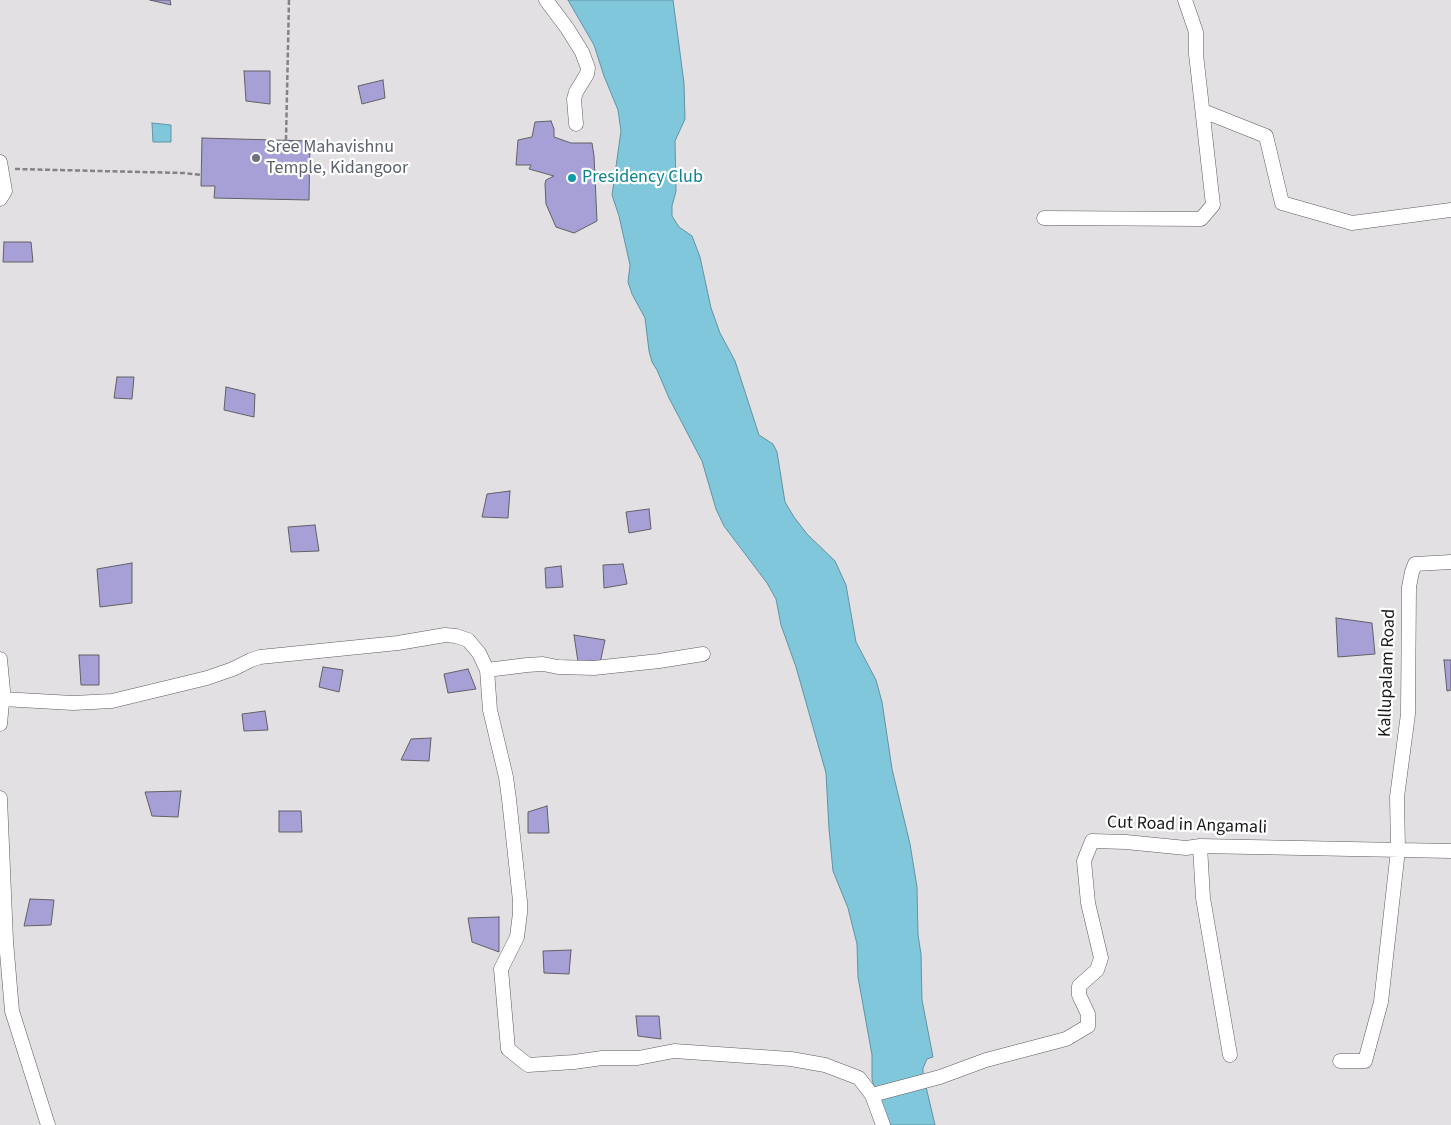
<!DOCTYPE html>
<style>
body{margin:0}
canvas{display:block;background:#e3e0e3}
</style>
<canvas width="1451" height="1125"></canvas>
<script>
const ctx = document.querySelector('canvas').getContext('2d');
ctx.lineJoin = 'round';
function fillPath(path, color) {
  ctx.fillStyle = color;
  ctx.fill(path, 'evenodd');
}
function poly(rows) {
  const path = new Path2D();
  for (const r of rows) {
    path.moveTo(r[0], r[1]);
    for (let i = 2; i < r.length; i += 2) path.lineTo(r[i], r[i + 1]);
  }
  return path;
}
function strokePath(path, color, width, dash) {
  ctx.strokeStyle = color;
  ctx.lineWidth = width;
  ctx.lineCap = dash ? 'butt' : 'round';
  ctx.setLineDash(dash || []);
  ctx.stroke(path);
}
function label(font, color, halo, rows, align = 'center') {
  ctx.font = font + ' "Source Sans 3",sans-serif';
  ctx.lineWidth = 4.5;
  ctx.setLineDash([]);
  ctx.textBaseline = 'middle';
  ctx.strokeStyle = halo;
  ctx.fillStyle = color;
  for (const [text, x, y, turn = 0] of rows) {
    ctx.save();
    ctx.translate(x, y);
    ctx.rotate((+turn || 0) * Math.PI / 180);
    ctx.textAlign = isNaN(turn) ? turn : align;
    if (halo) ctx.strokeText(text, 0, 0);
    ctx.fillText(text, 0, 0);
    ctx.restore();
  }
}
const water = poly([
 [568,0,673,0,684,83,685,119,675,141,676,191,672,206,672,216,679,227,692,236,700,257,711,308,720,333,735,361,759,435,773,444,777,452,785,502,794,517,807,534,835,561,846,585,856,642,876,680,882,702,892,769,910,844,917,887,918,935,921,954,922,1000,933,1057,927,1059,923,1068,923,1074,935,1125,884,1125,872,1079,872,1055,858,977,857,944,848,908,833,871,829,829,826,773,796,667,781,625,776,599,767,583,724,526,716,509,702,461,669,398,657,370,652,362,649,351,645,318,632,294,628,282,630,265,619,216,612,195,621,131,618,110,604,76,594,45,568,0],
 [152,123,171,125,171,142,153,142,152,123]
]);
const building = poly([
 [150,0,170,0,171,5,150,0],
 [244,71,270,71,270,104,246,101,244,71],
 [383,80,385,98,362,104,358,86,383,80],
 [551,121,554,129,554,137,571,143,592,143,594,156,597,221,574,233,556,227,546,204,545,184,546,180,554,176,529,169,531,165,516,165,518,140,532,137,535,122,551,121],
 [202,138,310,141,309,200,214,198,215,186,201,186,202,138],
 [4,242,31,242,33,262,3,262,4,242],
 [117,377,134,377,132,399,114,398,117,377],
 [226,387,255,394,254,417,224,410,226,387],
 [510,491,508,518,482,517,487,494,510,491],
 [649,509,651,529,629,533,626,512,649,509],
 [315,525,319,551,291,552,288,527,315,525],
 [132,563,132,603,100,607,97,569,132,563],
 [623,564,627,584,604,588,603,565,623,564],
 [561,566,563,587,546,588,545,568,561,566],
 [1336,618,1372,623,1375,654,1338,657,1336,618],
 [574,635,605,640,600,663,578,662,574,635],
 [79,655,99,655,99,685,81,685,79,655],
 [1444,660,1451,660,1451,690,1447,691,1444,660],
 [323,667,343,670,339,692,319,687,323,667],
 [468,669,476,689,448,693,444,674,468,669],
 [265,711,268,730,244,731,242,714,265,711],
 [431,738,429,761,401,760,411,739,431,738],
 [181,791,178,817,152,816,145,792,181,791],
 [547,806,549,833,528,833,528,812,547,806],
 [279,811,301,811,302,832,279,832,279,811],
 [30,899,54,900,51,925,24,926,30,899],
 [499,917,499,952,472,942,468,918,499,917],
 [571,950,569,974,544,973,543,951,571,950],
 [636,1016,659,1016,661,1039,638,1036,636,1016]
]);
const path = poly([
 [286,140,289,0],
 [15,169,184,173,201,175]
]);
const minor = poly([
 [546,0,567,28,582,52,588,68,587,74,576,92,574,99,576,124],
 [1203,111,1266,136,1282,203,1352,223,1451,210],
 [0,162,5,191,0,199],
 [1044,218,1201,219,1213,205,1196,54,1196,32,1185,0],
 [0,659,3,691,0,724],
 [487,670,490,710,506,777,509,799,520,901,520,913,517,937,501,969,508,1049,528,1065,574,1062,602,1058,638,1058,674,1051,791,1059,825,1065,859,1078,872,1095,883,1125],
 [2,699,73,703,112,701,207,678,233,669,251,660,260,657,398,643,445,635,456,636,468,640,479,653,487,670,527,665,543,664,558,667,594,668,659,661,703,654],
 [0,798,6,941,12,1011,48,1125],
 [1200,846,1203,898,1230,1055],
 [1340,1061,1365,1061,1381,1002,1398,850,1397,797,1408,714,1409,587,1412,572,1415,564,1451,562],
 [872,1095,940,1077,986,1060,1066,1039,1088,1026,1088,1014,1079,995,1079,986,1097,970,1101,958,1088,903,1084,861,1092,841,1126,842,1186,848,1200,846,1451,851]
]);
const markers = [
 [256,158,5,"#6b7280"],
 [572,178,5,"#0f9aa8"]
];
const worshipNames = [
 ["Sree Mahavishnu",266,148],
 ["Temple, Kidangoor",266,169]
];
const cultureNames = [
 ["Presidency Club",582,178]
];
const streetNames = [
 ["Kallupalam Road",1388,673,-88],
 ["Cut Road in Angamali",1187,826,2]
];
fillPath(water, '#80c7dc');
strokePath(water, '#6193a2', 1);
fillPath(building, '#a7a0d6');
strokePath(building, '#616064', 1);
strokePath(minor, '#5e5b5e', 15);
strokePath(path, '#848284', 2.5, [5, 2.5]);
strokePath(minor, '#fff', 14);
for (const [x, y, r, color] of markers) {
  const dot = new Path2D();
  dot.arc(x, y, r, 0, 2 * Math.PI);
  ctx.fillStyle = color;
  ctx.fill(dot);
  strokePath(dot, '#fff', 2);
}
label('18px', '#5b616d', '#fff', worshipNames, 'left');
label('18px', '#0d838f', '#fff', cultureNames, 'left');
label('18px', '#1a191a', '#fff', streetNames);
</script>
